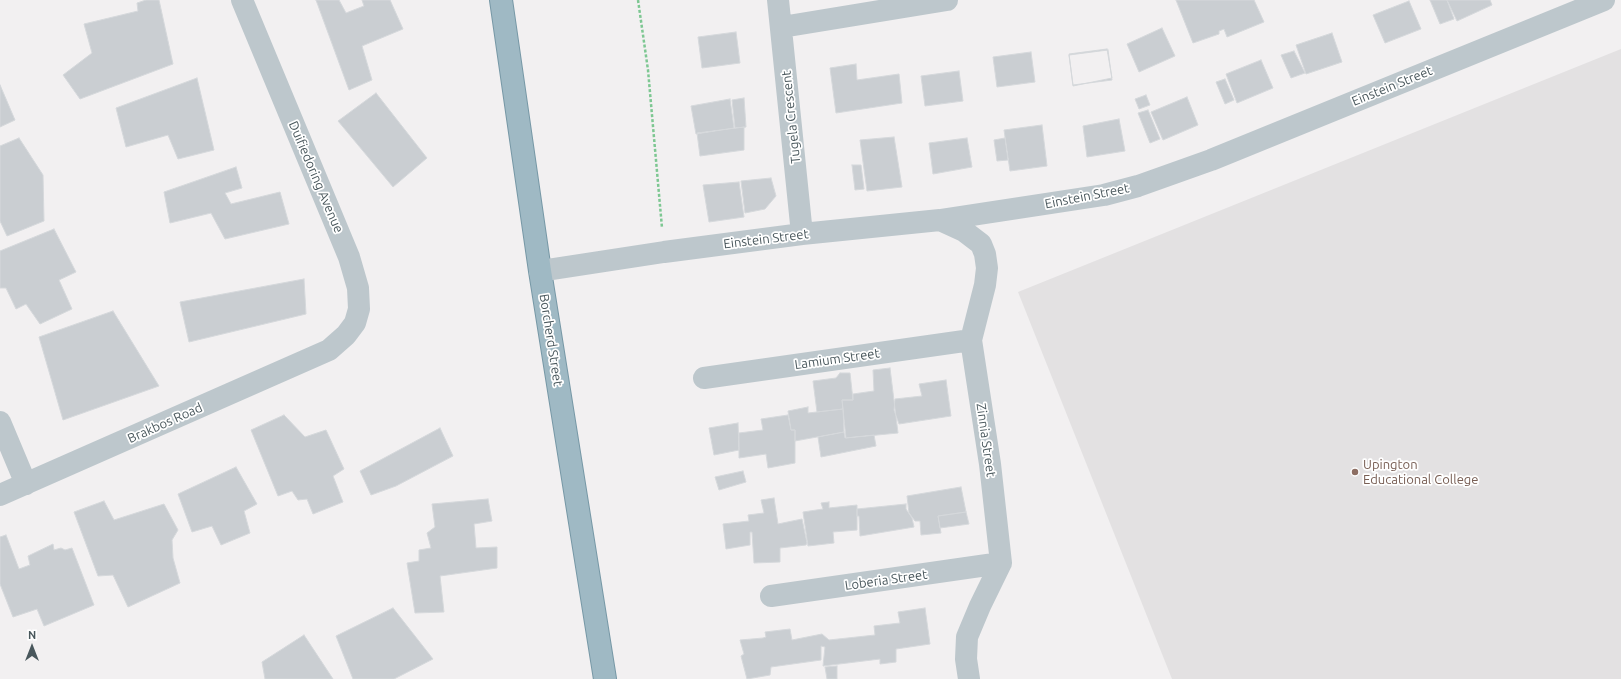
<!DOCTYPE html>
<style>
body{margin:0}
#map{position:relative;width:1621px;height:679px;overflow:hidden;background:#f2f0f1;font-family:Ubuntu,sans-serif}
canvas{display:block}
.north{position:absolute;left:12px;top:627px;width:40px;height:40px;-webkit-text-stroke:3px #fff;paint-order:stroke;rotate:0deg;font-size:11px;font-weight:700;line-height:16px;text-align:center;color:#49575c}
.north::after{content:'';display:block;margin:auto;width:14px;height:18px;background:#49575c;clip-path:polygon(50% 0,100% 100%,50% 72%,0 100%)}
</style>
<div id="map">
<canvas width="1621" height="679"></canvas>
<div class="north">N</div>
</div>
<script>
const ctx = document.querySelector('canvas').getContext('2d');
ctx.lineJoin = 'round';
function fillPath(path, color) {
  ctx.fillStyle = color;
  ctx.fill(path, 'evenodd');
}
function poly(rows) {
  const path = new Path2D();
  for (const r of rows) {
    path.moveTo(r[0], r[1]);
    for (let i = 2; i < r.length; i += 2) path.lineTo(r[i], r[i + 1]);
  }
  return path;
}
function strokePath(path, color, width, dash) {
  ctx.strokeStyle = color;
  ctx.lineWidth = width;
  ctx.lineCap = dash ? 'butt' : 'round';
  ctx.setLineDash(dash || []);
  ctx.stroke(path);
}
function label(font, color, halo, rows, align = 'center') {
  ctx.font = font + ' Ubuntu,sans-serif';
  ctx.lineWidth = 3.5;
  ctx.setLineDash([]);
  ctx.textBaseline = 'middle';
  ctx.strokeStyle = halo;
  ctx.fillStyle = color;
  for (const [text, x, y, turn = 0] of rows) {
    ctx.save();
    ctx.translate(x, y);
    ctx.rotate((+turn || 0) * Math.PI / 180);
    ctx.textAlign = isNaN(turn) ? turn : align;
    if (halo) ctx.strokeText(text, 0, 0);
    ctx.fillText(text, 0, 0);
    ctx.restore();
  }
}
const education = poly([
 [1621,49,1621,679,1172,679,1018,292]
]);
const building = poly([
 [146,0,159,0,173,64,80,99,63,75,92,53,84,24,138,11,137,3,146,0],
 [316,0,339,0,346,13,364,6,362,0,390,0,403,29,362,46,372,80,349,90,316,0],
 [1176,0,1254,0,1264,22,1227,37,1224,29,1219,31,1219,34,1193,43,1176,0],
 [1430,0,1447,0,1454,19,1440,24,1430,0],
 [1447,0,1490,0,1492,5,1457,21,1447,0],
 [1409,1,1421,29,1385,43,1373,15,1409,1],
 [1162,28,1175,56,1139,72,1127,44,1162,28],
 [736,32,740,63,702,68,698,37,736,32],
 [1332,33,1342,62,1306,74,1296,45,1332,33],
 [1107,49,1112,78,1073,86,1069,54,1107,49],
 [1108,50,1112,80,1073,85,1069,55,1108,50],
 [1294,51,1305,73,1291,78,1281,55,1294,51],
 [1031,52,1035,82,997,87,993,57,1031,52],
 [1261,60,1273,88,1237,103,1226,74,1261,60],
 [856,64,857,80,899,74,902,103,836,113,830,68,856,64],
 [959,71,963,101,925,106,921,76,959,71],
 [197,78,214,150,178,159,168,135,126,147,116,108,197,78],
 [1225,79,1234,100,1225,104,1216,82,1225,79],
 [0,85,15,120,0,127,0,85],
 [376,93,427,158,393,187,338,121,376,93],
 [1146,95,1150,105,1139,109,1135,99,1146,95],
 [1187,97,1198,125,1163,140,1151,112,1187,97],
 [744,98,746,127,735,128,732,100,744,98],
 [730,99,734,128,696,134,691,106,730,99],
 [1148,110,1160,139,1150,143,1138,113,1148,110],
 [1119,119,1125,151,1087,157,1083,126,1119,119],
 [1042,125,1047,166,1010,171,1004,130,1042,125],
 [744,127,744,150,700,156,697,133,744,127],
 [894,137,902,187,867,191,860,140,894,137],
 [19,138,43,175,44,221,7,236,0,221,0,146,19,138],
 [967,138,972,167,933,174,929,143,967,138],
 [1005,138,1008,160,997,161,994,140,1005,138],
 [852,165,861,165,864,189,855,190,852,165],
 [236,167,242,188,225,193,231,204,280,192,289,224,225,239,211,213,170,223,164,192,236,167],
 [771,178,776,196,765,209,745,213,741,181,771,178],
 [739,182,744,217,709,222,703,185,739,182],
 [54,229,76,272,59,280,72,309,40,324,26,304,16,309,6,288,0,288,0,251,54,229],
 [304,279,306,314,189,342,180,302,304,279],
 [113,311,159,386,63,420,39,337,113,311],
 [890,368,898,433,846,438,842,400,853,400,853,394,874,391,873,370,890,368],
 [840,373,850,373,853,400,842,400,843,409,817,412,813,381,836,378,840,373],
 [946,380,951,416,899,424,894,410,895,399,922,396,919,384,946,380],
 [808,407,808,413,843,409,844,432,795,441,795,430,791,430,788,411,808,407],
 [284,415,305,437,326,430,344,469,333,476,343,502,313,514,307,499,298,500,292,491,278,496,251,430,284,415],
 [788,415,791,430,795,430,795,463,768,468,766,454,739,458,739,433,763,430,761,419,788,415],
 [738,423,739,450,714,455,709,428,738,423],
 [440,428,453,456,396,486,371,495,360,471,440,428],
 [844,432,845,438,874,435,876,446,821,457,818,437,844,432],
 [236,467,257,504,244,511,250,533,221,545,212,526,192,532,178,494,236,467],
 [743,471,746,482,719,490,715,477,743,471],
 [961,487,966,512,938,516,941,533,921,535,920,521,915,521,909,513,907,496,961,487],
 [774,498,778,524,802,519,807,543,806,545,780,548,780,562,754,563,752,532,750,532,750,545,726,549,723,524,749,521,748,515,764,513,761,500,774,498],
 [488,499,492,521,474,524,476,548,497,547,497,568,440,576,444,612,415,613,407,563,419,561,419,550,431,548,427,533,435,527,432,504,488,499],
 [104,501,114,520,164,504,178,530,172,540,173,558,180,583,128,607,113,575,98,576,74,512,104,501],
 [829,502,829,508,857,505,857,530,833,532,834,543,808,546,803,512,823,509,821,503,829,502],
 [906,504,906,509,912,518,914,527,860,536,859,516,857,516,857,509,906,504],
 [966,512,969,524,940,528,938,516,966,512],
 [6,535,19,569,30,565,28,556,53,544,54,550,61,548,65,550,72,548,94,605,44,626,37,609,13,617,0,584,0,537,6,535],
 [393,608,433,659,394,679,353,679,336,636,393,608],
 [925,608,930,644,896,649,896,662,880,664,880,659,823,666,825,647,821,646,821,660,771,667,770,675,747,679,741,656,744,654,740,640,763,638,766,637,765,632,790,629,792,640,822,634,829,640,875,635,874,626,900,623,898,612,925,608],
 [304,635,333,679,265,679,262,662,304,635],
 [837,666,837,679,827,679,825,667,837,666]
]);
const path = poly([
 [638,0,648,70,662,228]
]);
const minor = poly([
 [778,0,802,234],
 [782,27,947,0],
 [940,220,964,231,981,244,985,254,987,268,985,285,971,340,990,464,1001,563,980,606,967,637,966,659,969,679],
 [540,271,664,252,802,234,940,220,1104,195,1138,186,1211,160,1604,0],
 [704,378,971,340],
 [0,422,26,484],
 [0,495,329,350,346,335,355,323,359,309,358,288,349,257,242,0],
 [771,596,1001,563]
]);
const trunk = poly([
 [501,0,540,271,605,679]
]);
const markers = [
 [1355,472,4,"#8d6e63"]
];
const streetNames = [
 ["Einstein Street",1392,86,-22],
 ["Tugela Crescent",791,117,-96],
 ["Duifiedoring Avenue",316,177,67],
 ["Einstein Street",1087,196,-11],
 ["Einstein Street",766,239,-7],
 ["Borcherd Street",551,340,81],
 ["Lamium Street",837,359,-8],
 ["Brakbos Road",165,423,-24],
 ["Zinnia Street",986,440,82],
 ["Loberia Street",886,580,-8]
];
const educationNames = [
 ["Upington",1363,465],
 ["Educational College",1363,480]
];
fillPath(education, '#e3e1e2');
fillPath(building, '#caced2');
strokePath(building, '#d5d8db', 1);
strokePath(trunk, '#7798a6', 24);
strokePath(path, '#7dc792', 2.5, [3, 2]);
strokePath(minor, '#bdc7cc', 22);
strokePath(trunk, '#9fb9c4', 22);
for (const [x, y, r, color] of markers) {
  const dot = new Path2D();
  dot.arc(x, y, r, 0, 2 * Math.PI);
  ctx.fillStyle = color;
  ctx.fill(dot);
  strokePath(dot, '#fff', 1.5);
}
label('13px', '#49575c', '#fff', streetNames);
label('13px', '#785e54', '#fff', educationNames, 'left');
</script>
